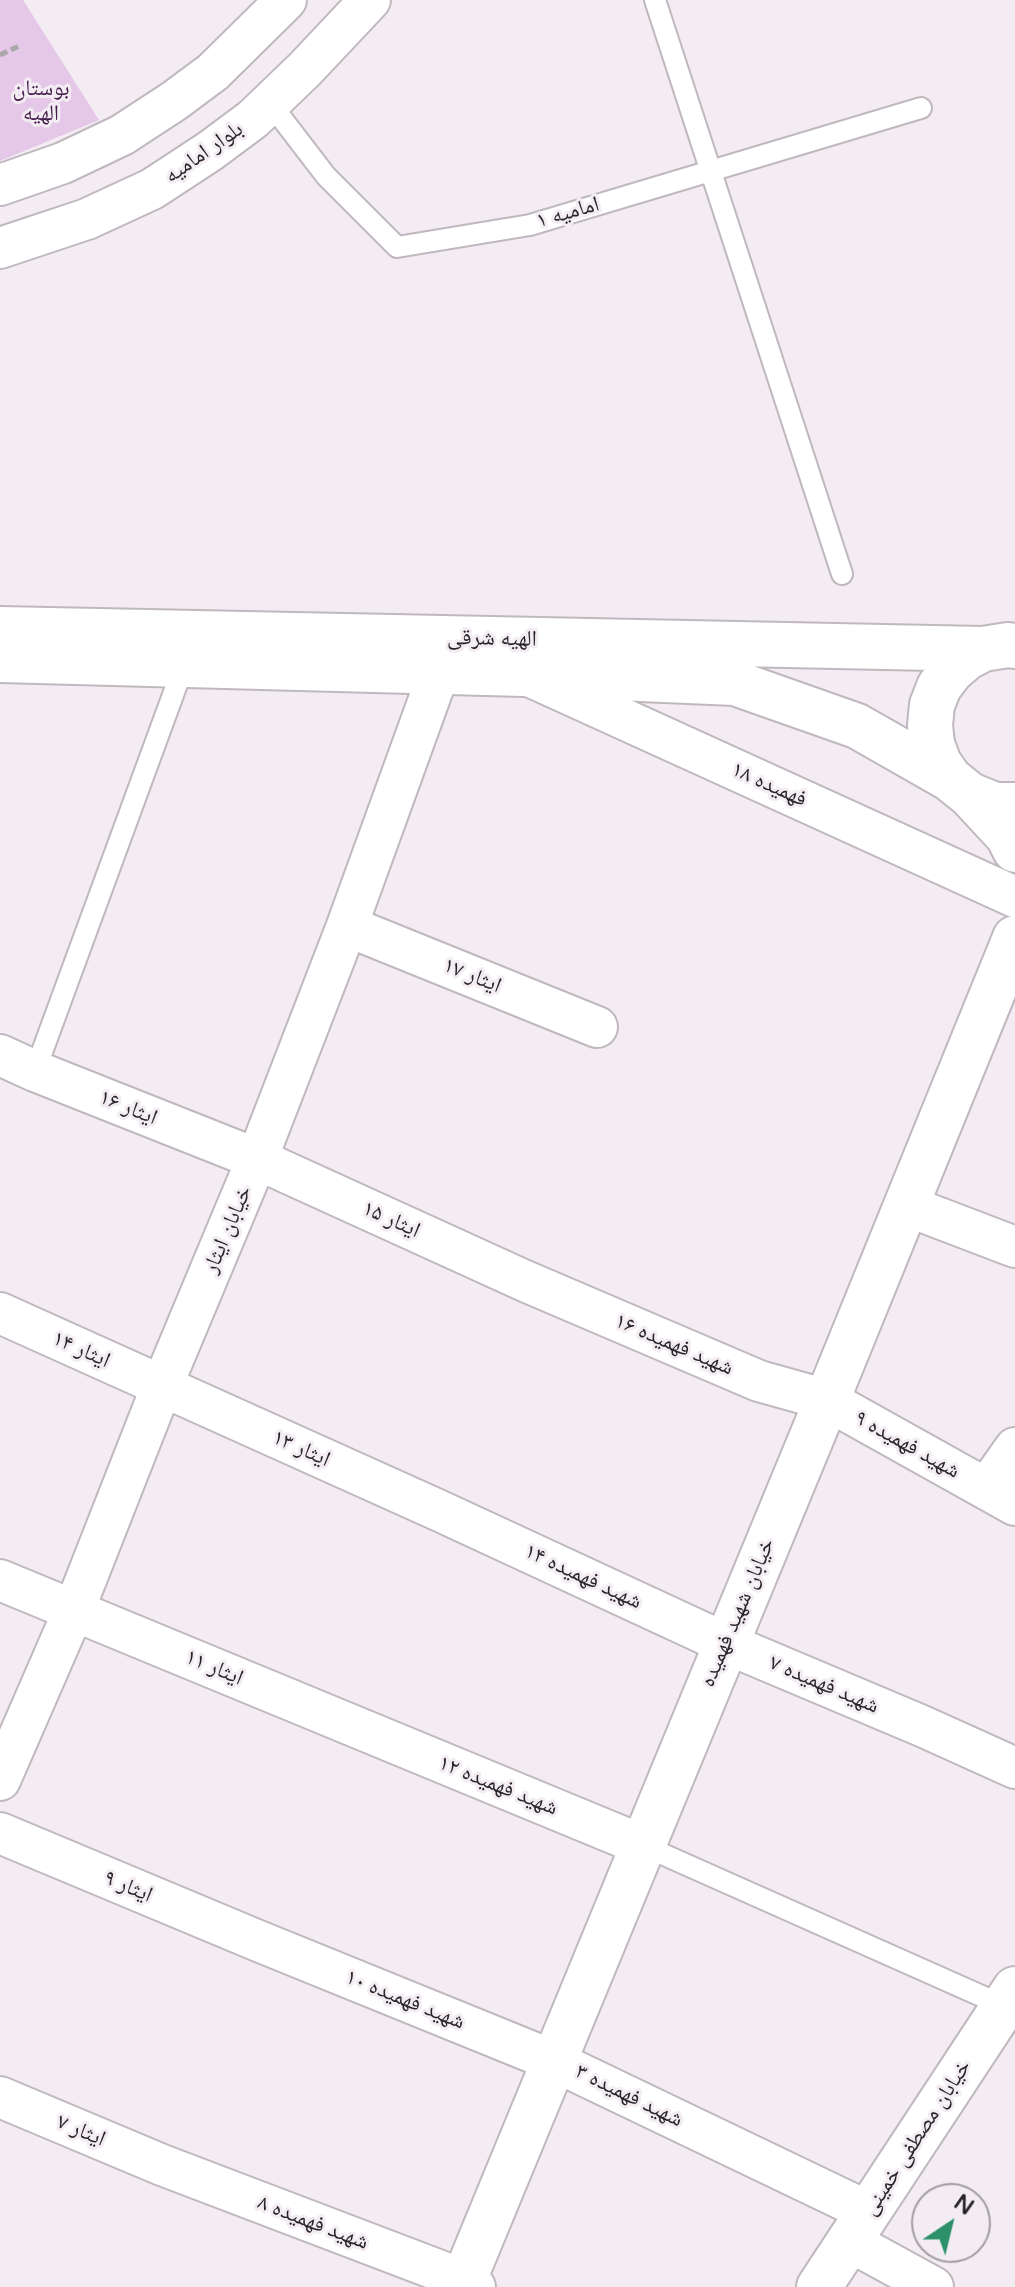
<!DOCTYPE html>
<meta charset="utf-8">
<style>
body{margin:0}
#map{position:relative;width:1015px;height:2287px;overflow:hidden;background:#f3edf3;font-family:"Varela Round",sans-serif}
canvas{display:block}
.north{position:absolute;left:911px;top:2183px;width:80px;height:80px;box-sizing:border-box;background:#f3edf3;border:2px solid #a19da1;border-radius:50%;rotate:35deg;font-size:22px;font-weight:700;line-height:32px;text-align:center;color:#272527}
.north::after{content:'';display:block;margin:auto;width:28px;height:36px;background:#2c906b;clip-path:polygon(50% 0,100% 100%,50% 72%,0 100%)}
</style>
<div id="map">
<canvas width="1015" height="2287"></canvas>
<div class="north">N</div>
</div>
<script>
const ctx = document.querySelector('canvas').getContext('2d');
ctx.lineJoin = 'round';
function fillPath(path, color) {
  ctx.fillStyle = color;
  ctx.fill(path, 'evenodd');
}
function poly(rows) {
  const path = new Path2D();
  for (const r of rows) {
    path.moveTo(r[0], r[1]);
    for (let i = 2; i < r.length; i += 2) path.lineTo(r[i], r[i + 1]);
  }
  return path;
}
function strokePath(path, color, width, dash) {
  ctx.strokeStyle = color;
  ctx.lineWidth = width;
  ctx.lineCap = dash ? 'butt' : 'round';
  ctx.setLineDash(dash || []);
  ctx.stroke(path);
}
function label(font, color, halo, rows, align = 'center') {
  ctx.font = font + ' "Varela Round","Noto Naskh Arabic",sans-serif';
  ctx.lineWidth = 6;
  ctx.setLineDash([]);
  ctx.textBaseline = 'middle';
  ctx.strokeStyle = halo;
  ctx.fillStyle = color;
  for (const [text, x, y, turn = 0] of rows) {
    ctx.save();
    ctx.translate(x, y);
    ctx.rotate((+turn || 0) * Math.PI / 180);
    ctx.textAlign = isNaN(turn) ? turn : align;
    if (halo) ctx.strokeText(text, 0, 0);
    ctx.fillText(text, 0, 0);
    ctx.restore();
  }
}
const green = poly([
 [0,0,23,0,99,120,0,161]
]);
const path = poly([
 [0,55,19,46]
]);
const service = poly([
 [655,0,842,574],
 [270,103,326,176,397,247,530,225,921,108],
 [35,1071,184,665],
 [642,1845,1004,2006]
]);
const minor = poly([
 [0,185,63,163,122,135,174,101,213,72,286,0],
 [0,248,87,219,152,189,210,151,253,119,305,69,370,0],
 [527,675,1015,897],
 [347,926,597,1027],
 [0,1055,35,1071,257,1159,525,1281,759,1381,827,1400,1015,1505],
 [905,1205,1015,1247],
 [0,1313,440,1511,725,1643,922,1726,1015,1768],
 [986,1489,1015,1448],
 [0,1580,642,1845],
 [0,1780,74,1610,162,1386,257,1159,347,926,439,672],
 [0,1833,256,1940,554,2061,869,2212],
 [0,2097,162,2165,464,2280,475,2287],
 [849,2241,933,2287]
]);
const tertiary = poly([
 [0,629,983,649],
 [1015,646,1008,645,983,649,966,658,951,671,939,687,932,705,930,725,932,744,939,763,950,779,970,795,995,805,1015,805],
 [0,660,523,674,735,683,857,726,950,779],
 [970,795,1008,836,1015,850],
 [461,2287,827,1400,1015,938],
 [819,2287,1015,1989]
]);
const parkNames = [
 ["بوستان",41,89],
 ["الهیه",41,114]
];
const streetNames = [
 ["بلوار امامیه",204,153,-35],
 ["امامیه ۱",568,213,-16],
 ["الهیه شرقی",492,639,1],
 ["فهمیده ۱۸",769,785,24],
 ["ایثار ۱۷",472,976,22],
 ["ایثار ۱۶",128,1108,22],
 ["ایثار ۱۵",391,1220,24],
 ["خیابان ایثار",228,1230,-67],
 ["شهید فهمیده ۱۶",674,1345,23],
 ["ایثار ۱۴",81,1350,24],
 ["شهید فهمیده ۹",907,1445,29],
 ["ایثار ۱۳",301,1449,24],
 ["شهید فهمیده ۱۴",583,1577,25],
 ["خیابان شهید فهمیده",738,1613,-67],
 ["ایثار ۱۱",214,1668,23],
 ["شهید فهمیده ۷",824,1685,23],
 ["شهید فهمیده ۱۲",498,1786,22],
 ["ایثار ۹",128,1887,23],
 ["شهید فهمیده ۱۰",405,2000,22],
 ["شهید فهمیده ۳",629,2096,26],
 ["ایثار ۷",81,2131,23],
 ["خیابان مصطفی خمینی",917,2138,-57],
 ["شهید فهمیده ۸",313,2223,21]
];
fillPath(green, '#e5c7e8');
strokePath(service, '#bfb9bf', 24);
strokePath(minor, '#bfb9bf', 44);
strokePath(tertiary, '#bfb9bf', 48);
strokePath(path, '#aaa6aa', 5, [8, 4]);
strokePath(service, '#fff', 20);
strokePath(minor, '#fff', 40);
strokePath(tertiary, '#fff', 44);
label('22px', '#441b4a', '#f3edf3', parkNames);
label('22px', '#272527', '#f3edf3', streetNames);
</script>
